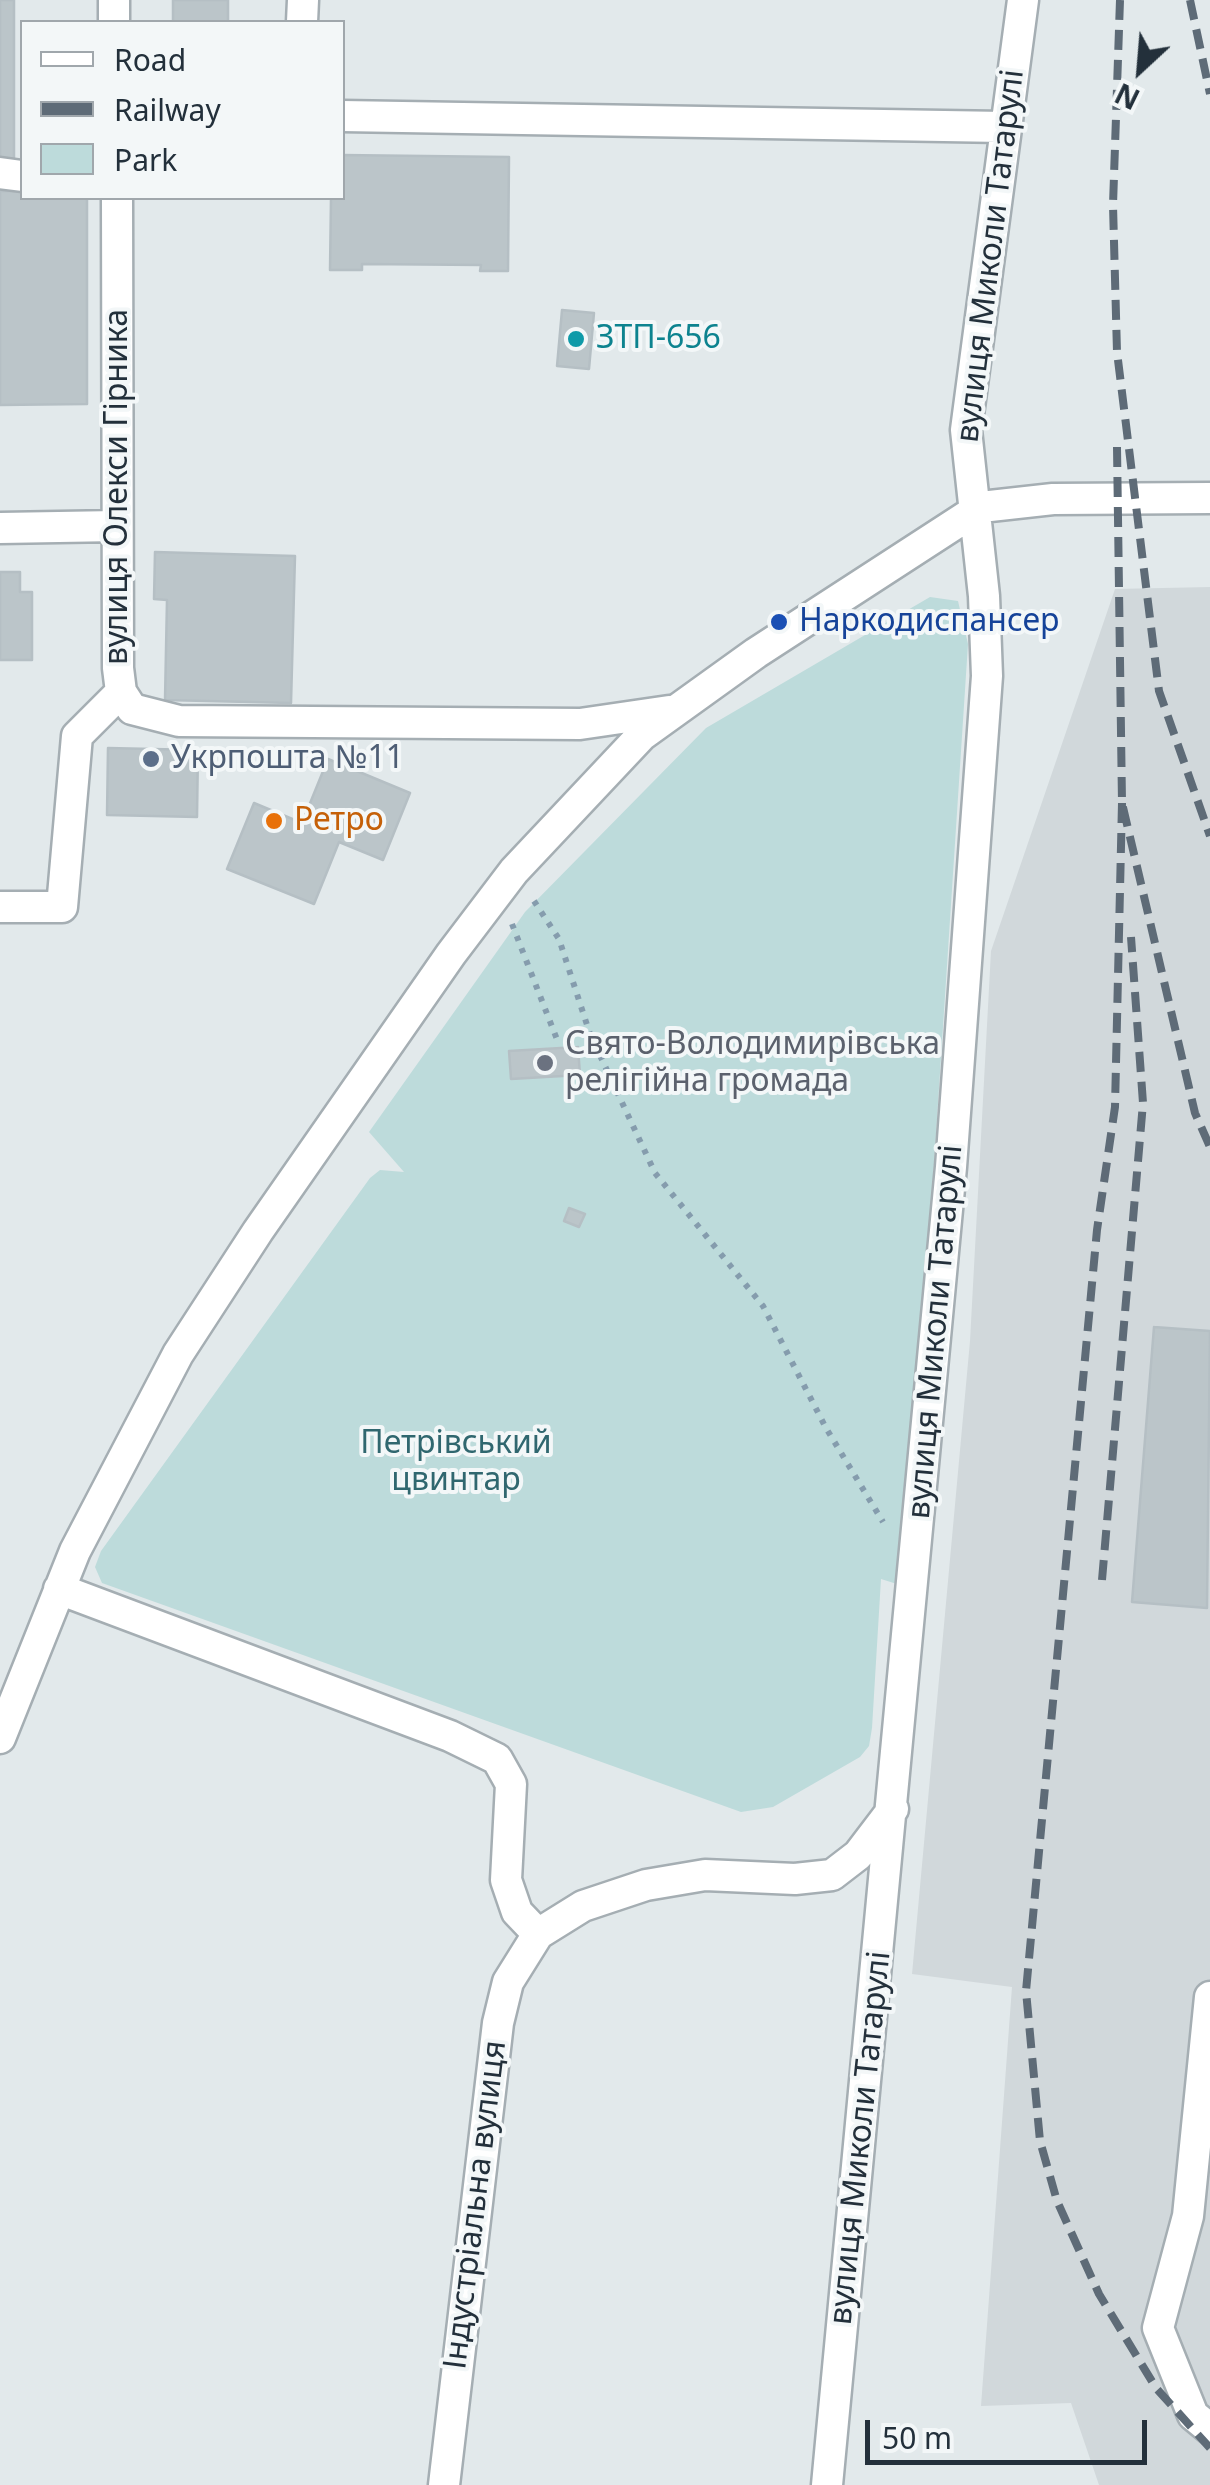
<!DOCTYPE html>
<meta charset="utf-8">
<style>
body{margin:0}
#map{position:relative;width:1210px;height:2485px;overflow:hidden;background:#e2e9eb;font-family:"Noto Sans",sans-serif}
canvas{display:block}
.legend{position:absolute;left:20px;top:20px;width:325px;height:180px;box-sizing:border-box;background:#f3f7f8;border:2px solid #a0a7ac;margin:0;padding:12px 18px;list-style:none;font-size:30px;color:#23303b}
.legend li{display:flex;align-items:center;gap:20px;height:50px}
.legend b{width:50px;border:2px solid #a0a7ac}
.north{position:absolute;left:1090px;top:20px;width:100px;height:100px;-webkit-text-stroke:8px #f3f7f8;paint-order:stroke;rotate:206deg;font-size:28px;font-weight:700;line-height:40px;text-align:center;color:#23303b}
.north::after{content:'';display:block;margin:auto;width:35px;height:45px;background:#23303b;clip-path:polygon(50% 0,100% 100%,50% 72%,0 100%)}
.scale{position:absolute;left:865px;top:2420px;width:282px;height:45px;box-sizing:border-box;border:5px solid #23303b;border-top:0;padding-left:12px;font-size:30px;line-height:35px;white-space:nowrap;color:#23303b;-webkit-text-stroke:8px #f3f7f8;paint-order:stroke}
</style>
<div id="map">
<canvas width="1210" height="2485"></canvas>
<ul class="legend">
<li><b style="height:12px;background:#fff"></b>Road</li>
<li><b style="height:12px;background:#5e6b77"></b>Railway</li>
<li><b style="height:28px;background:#bddbdb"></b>Park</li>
</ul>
<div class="north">N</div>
<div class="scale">50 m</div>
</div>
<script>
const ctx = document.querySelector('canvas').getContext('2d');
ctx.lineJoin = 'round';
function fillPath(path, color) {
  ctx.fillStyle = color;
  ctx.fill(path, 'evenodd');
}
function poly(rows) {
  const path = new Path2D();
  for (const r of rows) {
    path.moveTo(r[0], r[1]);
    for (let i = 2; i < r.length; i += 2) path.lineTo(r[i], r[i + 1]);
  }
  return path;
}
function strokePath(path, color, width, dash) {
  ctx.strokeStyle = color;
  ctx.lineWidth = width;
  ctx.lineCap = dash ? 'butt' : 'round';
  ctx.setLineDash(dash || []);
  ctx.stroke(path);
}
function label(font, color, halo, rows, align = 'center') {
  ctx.font = font + ' "Noto Sans",sans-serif';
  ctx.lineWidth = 8;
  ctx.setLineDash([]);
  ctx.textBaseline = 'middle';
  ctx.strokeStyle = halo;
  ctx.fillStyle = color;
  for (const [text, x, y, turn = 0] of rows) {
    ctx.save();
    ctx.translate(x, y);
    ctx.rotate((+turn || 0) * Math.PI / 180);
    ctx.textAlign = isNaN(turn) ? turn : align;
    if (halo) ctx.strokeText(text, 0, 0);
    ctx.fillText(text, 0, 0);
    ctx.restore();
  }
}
const built = poly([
 [1210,587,1210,2485,1099,2485,1071,2403,981,2406,1012,1987,912,1974,970,1341,991,951,1115,589]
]);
const green = poly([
 [930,597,958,601,968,644,907,1578,897,1584,881,1579,872,1728,869,1746,860,1757,773,1807,741,1812,102,1583,95,1567,101,1551,370,1178,380,1170,404,1172,369,1132,525,912,706,728]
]);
const building = poly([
 [0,0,14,0,14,159,0,159,0,0],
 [173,0,228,0,228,22,173,22,173,0],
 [342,155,509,157,508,271,480,271,481,265,362,264,362,270,330,270,331,198,342,198,342,155],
 [0,191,22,191,22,198,87,198,87,404,0,405,0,191],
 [562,310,594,313,589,369,557,366,562,310],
 [155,552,295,556,291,703,165,700,167,600,154,599,155,552],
 [0,572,20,572,20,592,32,592,32,660,0,660,0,572],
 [108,748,198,750,197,817,107,815,108,748],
 [328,759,410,793,383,860,339,842,314,904,227,869,254,803,302,823,328,759],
 [578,1047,580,1075,511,1079,509,1051,578,1047],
 [569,1208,585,1214,579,1227,564,1221,569,1208],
 [1154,1327,1210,1331,1207,1608,1132,1602,1154,1327]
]);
const path = poly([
 [534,901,559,939,590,1034,655,1173,763,1306,826,1428,883,1522],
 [512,924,558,1042]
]);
const minor = poly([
 [114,0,114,22],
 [302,22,303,0],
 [342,116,1004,127],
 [0,173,22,176],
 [117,198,118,668,121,692,132,709,179,721,580,724,669,711],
 [0,528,117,526],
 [0,907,62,907,77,736,121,692],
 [59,1589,450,1736,497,1759,511,1784,506,1880,517,1912,538,1934],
 [0,1738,75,1551,178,1354,258,1231,451,954,514,871,642,735,756,653,981,507,1053,499,1210,498],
 [1210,1997,1188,2216,1158,2328,1193,2415,1210,2429],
 [444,2485,498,2023,508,1982,538,1934,583,1906,646,1885,705,1875,795,1879,832,1875,858,1855,893,1809],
 [827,2485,951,1167,987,676,984,596,966,430,1023,0]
]);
const rail = poly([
 [1120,0,1113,205,1117,352,1159,691,1210,836],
 [1190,0,1210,94],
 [1117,447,1122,803,1195,1113,1210,1147],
 [1122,803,1115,1107,1097,1230,1026,1991,1040,2141,1057,2201,1099,2294,1156,2388,1210,2448],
 [1102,1580,1143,1103,1131,937]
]);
const markers = [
 [576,339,10,"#0f9aa8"],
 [779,622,10,"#1a4fb4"],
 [151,759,10,"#5c6f8a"],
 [274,821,10,"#e8710a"],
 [545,1063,10,"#6b7280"]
];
const streetNames = [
 ["вулиця Миколи Татарулі",991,256,-83],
 ["вулиця Олекси Гірника",118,487,-90],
 ["вулиця Миколи Татарулі",936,1332,-85],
 ["вулиця Миколи Татарулі",861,2138,-84],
 ["Індустріальна вулиця",476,2205,-83]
];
const cultureNames = [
 ["ЗТП-656",596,339]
];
const transitNames = [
 ["Наркодиспансер",799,622]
];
const serviceNames = [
 ["Укрпошта №11",171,759]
];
const foodNames = [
 ["Ретро",294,821]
];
const worshipNames = [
 ["Свято-Володимирівська",565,1045],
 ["релігійна громада",565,1082]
];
const parkNames = [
 ["Петрівський",456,1444],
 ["цвинтар",456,1481]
];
fillPath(built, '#d1d8db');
fillPath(green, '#bddbdb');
fillPath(building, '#bbc5c9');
strokePath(building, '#b5bfc4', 2.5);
strokePath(minor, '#a5aeb3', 35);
strokePath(path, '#859cad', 6, [5, 8]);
strokePath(minor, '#fff', 30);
strokePath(rail, '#5e6b77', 8, [20, 10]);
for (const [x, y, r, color] of markers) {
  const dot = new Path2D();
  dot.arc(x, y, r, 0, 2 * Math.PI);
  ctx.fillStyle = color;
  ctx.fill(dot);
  strokePath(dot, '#f3f7f8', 4);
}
label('32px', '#23303b', '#f3f7f8', streetNames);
label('32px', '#0d838f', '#f3f7f8', cultureNames, 'left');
label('32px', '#164399', '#f3f7f8', transitNames, 'left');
label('32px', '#4e5e75', '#f3f7f8', serviceNames, 'left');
label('32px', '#c56008', '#f3f7f8', foodNames, 'left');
label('32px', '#5b616d', '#f3f7f8', worshipNames, 'left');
label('32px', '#30676f', '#f3f7f8', parkNames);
</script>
